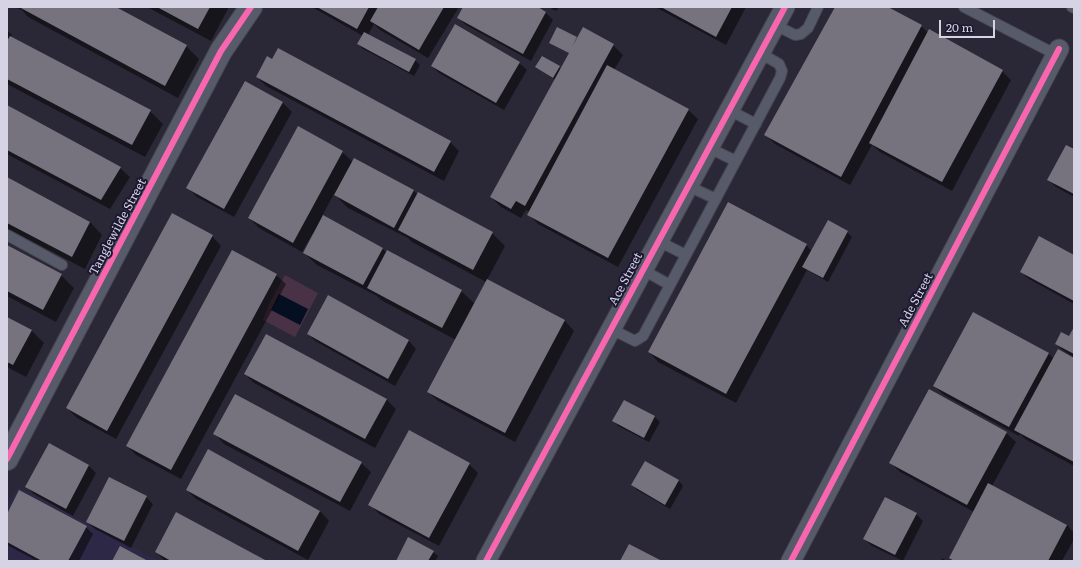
<!DOCTYPE html>
<style>
body{margin:0}
#map{position:relative;width:1081px;height:568px;overflow:hidden;background:#2a2836;font-family:Literata,serif}
canvas{display:block}
.frame{position:absolute;inset:0;border:8px solid #d5d3e4;pointer-events:none}
.scale{position:absolute;left:939px;top:20px;width:56px;height:18px;box-sizing:border-box;border:2px solid #d5d3e4;border-top:0;padding-left:5px;font-size:12px;line-height:14px;white-space:nowrap;color:#d5d3e4;-webkit-text-stroke:3px #1d1831;paint-order:stroke}
</style>
<div id="map">
<canvas width="1081" height="568"></canvas>
<div class="frame"></div>
<div class="scale">20 m</div>
</div>
<script>
const ctx = document.querySelector('canvas').getContext('2d');
ctx.lineJoin = 'round';
function fillPath(path, color) {
  ctx.fillStyle = color;
  ctx.fill(path, 'evenodd');
}
function poly(rows) {
  const path = new Path2D();
  for (const r of rows) {
    path.moveTo(r[0], r[1]);
    for (let i = 2; i < r.length; i += 2) path.lineTo(r[i], r[i + 1]);
  }
  return path;
}
function strokePath(path, color, width, dash) {
  ctx.strokeStyle = color;
  ctx.lineWidth = width;
  ctx.lineCap = dash ? 'butt' : 'round';
  ctx.setLineDash(dash || []);
  ctx.stroke(path);
}
function label(font, color, halo, rows, align = 'center') {
  ctx.font = font + ' Literata,serif';
  ctx.lineWidth = 4;
  ctx.setLineDash([]);
  ctx.textBaseline = 'middle';
  ctx.strokeStyle = halo;
  ctx.fillStyle = color;
  for (const [text, x, y, turn = 0] of rows) {
    ctx.save();
    ctx.translate(x, y);
    ctx.rotate((+turn || 0) * Math.PI / 180);
    ctx.textAlign = isNaN(turn) ? turn : align;
    if (halo) ctx.strokeText(text, 0, 0);
    ctx.fillText(text, 0, 0);
    ctx.restore();
  }
}
const built = poly([
 [19,487,159,561,7,561,7,503]
]);
const green = poly([
 [285,275,318,293,295,337,263,320,269,304]
]);
const water = poly([
 [279,294,308,309,300,325,271,310]
]);
const shadow = poly([
 [14,7,114,7,186,46,199,59,178,98,28,17,22,10],
 [147,7,229,7,211,41],
 [312,7,459,7,428,58,380,30,374,24,368,35,415,60,420,65,414,76,363,49,358,44,363,36],
 [464,7,536,7,546,13,553,20,531,61,466,25,458,18],
 [549,7,559,7,556,11],
 [655,7,746,7,726,45],
 [836,7,886,7,921,26,928,33,1002,71,1011,80,952,191,880,152,872,145,850,185,775,144,766,135],
 [584,29,613,45,623,55,614,70,688,110,698,119,618,267,538,224,528,214,530,212,526,210,521,218,501,207,491,197,555,80,536,67,542,57,561,69,570,53,550,43,576,38,577,40],
 [7,30,12,35,11,37,150,111,163,124,145,157,7,84],
 [519,63,527,70,504,110,439,73,432,66],
 [257,77,450,142,459,151,444,181,266,86],
 [282,102,292,112,234,217,197,197,188,188],
 [7,107,120,168,130,177,110,209,7,154],
 [1074,150,1074,197,1056,187,1048,180],
 [342,152,353,162,354,159,414,191,418,195,492,233,505,246,487,280,565,321,574,331,515,442,438,401,428,392,456,340,381,300,377,296,317,265,304,253,314,234,313,233,302,252,259,228,249,218],
 [334,194,348,208,408,238,412,242,486,282,475,304,461,291,387,253,383,249,322,216],
 [7,178,90,222,102,235,85,269,7,228],
 [847,232,852,237,828,282,807,270,736,403,658,362,649,352,806,245,812,251],
 [212,236,221,246,116,439,77,418,67,408],
 [7,246,61,275,74,288,56,322,7,296],
 [1074,256,1074,304,1029,279,1021,272],
 [276,275,286,284,181,479,136,455,127,446],
 [329,297,409,341,416,349,395,386,315,341,308,334],
 [974,313,1049,354,1054,359,1074,359,1074,466,1025,439,1020,434,1019,436,944,395,934,386],
 [7,318,32,331,44,343,26,377,7,367],
 [1074,329,1074,357,1064,351,1056,344,1069,338],
 [266,335,387,400,396,409,375,448,254,383,245,374],
 [624,401,655,417,660,422,649,442,618,426,614,421],
 [1006,433,1016,442,992,486,1067,525,1074,533,1074,539,1062,561,953,561,950,558,974,512,900,472,891,463],
 [215,434,361,463,371,472,350,511,224,444],
 [208,451,320,511,329,521,308,560,196,499,187,490],
 [645,462,679,481,683,486,670,509,637,490,632,485],
 [469,464,478,473,439,546,379,514,370,504],
 [89,466,96,473,73,516,34,494,27,487],
 [146,497,153,504,131,548,95,529,87,522],
 [916,514,923,521,903,561,872,546,864,539],
 [7,516,86,527,93,534,79,561,37,561,7,545],
 [156,552,265,561,165,561],
 [433,552,438,556,435,561,397,561],
 [942,558,947,561,941,561]
]);
const building = poly([
 [19,7,116,7,187,45,165,86],
 [157,7,210,7,198,29],
 [317,7,369,7,357,29],
 [378,7,444,7,419,50,370,21],
 [463,7,538,7,546,12,523,54,457,18],
 [661,7,732,7,716,37],
 [835,7,888,7,922,25,841,177,764,135],
 [455,24,520,62,496,103,431,66],
 [557,27,577,37,572,47,583,27,614,44,525,206,516,201,511,209,490,197,569,53,549,43],
 [929,29,1003,70,942,182,869,143],
 [364,32,416,59,409,72,357,44],
 [10,36,151,110,132,145,7,79,7,41],
 [278,48,451,141,434,172,256,77,267,56,272,59],
 [542,56,560,66,553,78,535,67],
 [607,65,689,109,608,258,527,215],
 [245,81,283,102,224,209,186,188],
 [7,105,121,167,101,200,7,150],
 [298,126,343,151,293,243,248,218],
 [1066,145,1074,149,1074,194,1047,180],
 [354,158,414,190,394,228,334,195],
 [7,177,90,222,72,257,7,223],
 [418,192,493,232,473,270,398,230],
 [728,202,807,244,726,394,648,352],
 [172,213,213,235,107,431,66,408],
 [323,215,383,248,363,285,303,253],
 [828,220,848,231,823,278,802,267],
 [1039,236,1074,255,1074,301,1020,272],
 [7,245,62,274,43,310,7,291],
 [232,250,277,274,171,470,126,446],
 [387,250,462,290,442,328,367,288],
 [487,279,565,320,505,433,427,392],
 [328,295,409,340,388,379,307,334],
 [973,312,1049,353,1009,427,933,386],
 [7,317,32,330,13,365,7,362],
 [1074,327,1074,354,1055,344,1061,332,1069,336],
 [266,334,387,399,365,439,244,374],
 [1058,349,1074,358,1074,462,1014,430],
 [929,389,1007,432,967,505,889,463],
 [235,394,362,462,340,502,213,434],
 [624,400,655,416,644,438,612,421],
 [409,430,470,463,429,538,368,505],
 [49,443,89,465,66,509,25,487],
 [208,449,320,511,298,551,186,490],
 [645,461,679,480,665,505,631,485],
 [109,477,147,496,124,541,86,522],
 [988,483,1067,525,1048,561,954,561,949,558],
 [19,490,87,526,68,561,42,561,7,542,7,514],
 [885,497,917,513,895,555,863,539],
 [176,512,267,561,171,561,155,552],
 [408,537,434,551,428,561,396,561],
 [629,544,662,561,620,561],
 [120,546,148,561,112,561]
]);
const service = poly([
 [964,7,1057,55],
 [1072,7,1074,8],
 [775,25,795,35,801,34,808,28,818,7],
 [729,110,756,124],
 [709,148,736,161],
 [688,186,716,199],
 [7,235,62,265],
 [658,241,686,255],
 [643,270,670,285],
 [611,329,635,341,643,336,780,78,782,71,779,64,760,53]
]);
const minor = poly([
 [486,561,785,7],
 [791,561,1059,49]
]);
const tertiary = poly([
 [7,459,221,51,251,7]
]);
const cycleway = poly([
 [7,459,221,51,251,7],
 [486,561,785,7],
 [791,561,1059,49]
]);
const streetNames = [
 ["Tanglewilde Street",118,227,-62],
 ["Ace Street",626,279,-62],
 ["Ade Street",916,300,-62]
];
fillPath(built, '#2d2846');
fillPath(green, '#493246');
fillPath(water, '#040f21');
fillPath(shadow, '#0007');
fillPath(building, '#76727e');
strokePath(service, '#464451', 12);
strokePath(minor, '#464451', 21);
strokePath(tertiary, '#464451', 24);
strokePath(service, '#575a68', 10);
strokePath(minor, '#575a68', 19);
strokePath(tertiary, '#575a68', 22);
strokePath(cycleway, '#f766af', 6);
label('12px', '#d5d3e4', '#1d1831', streetNames);
</script>
